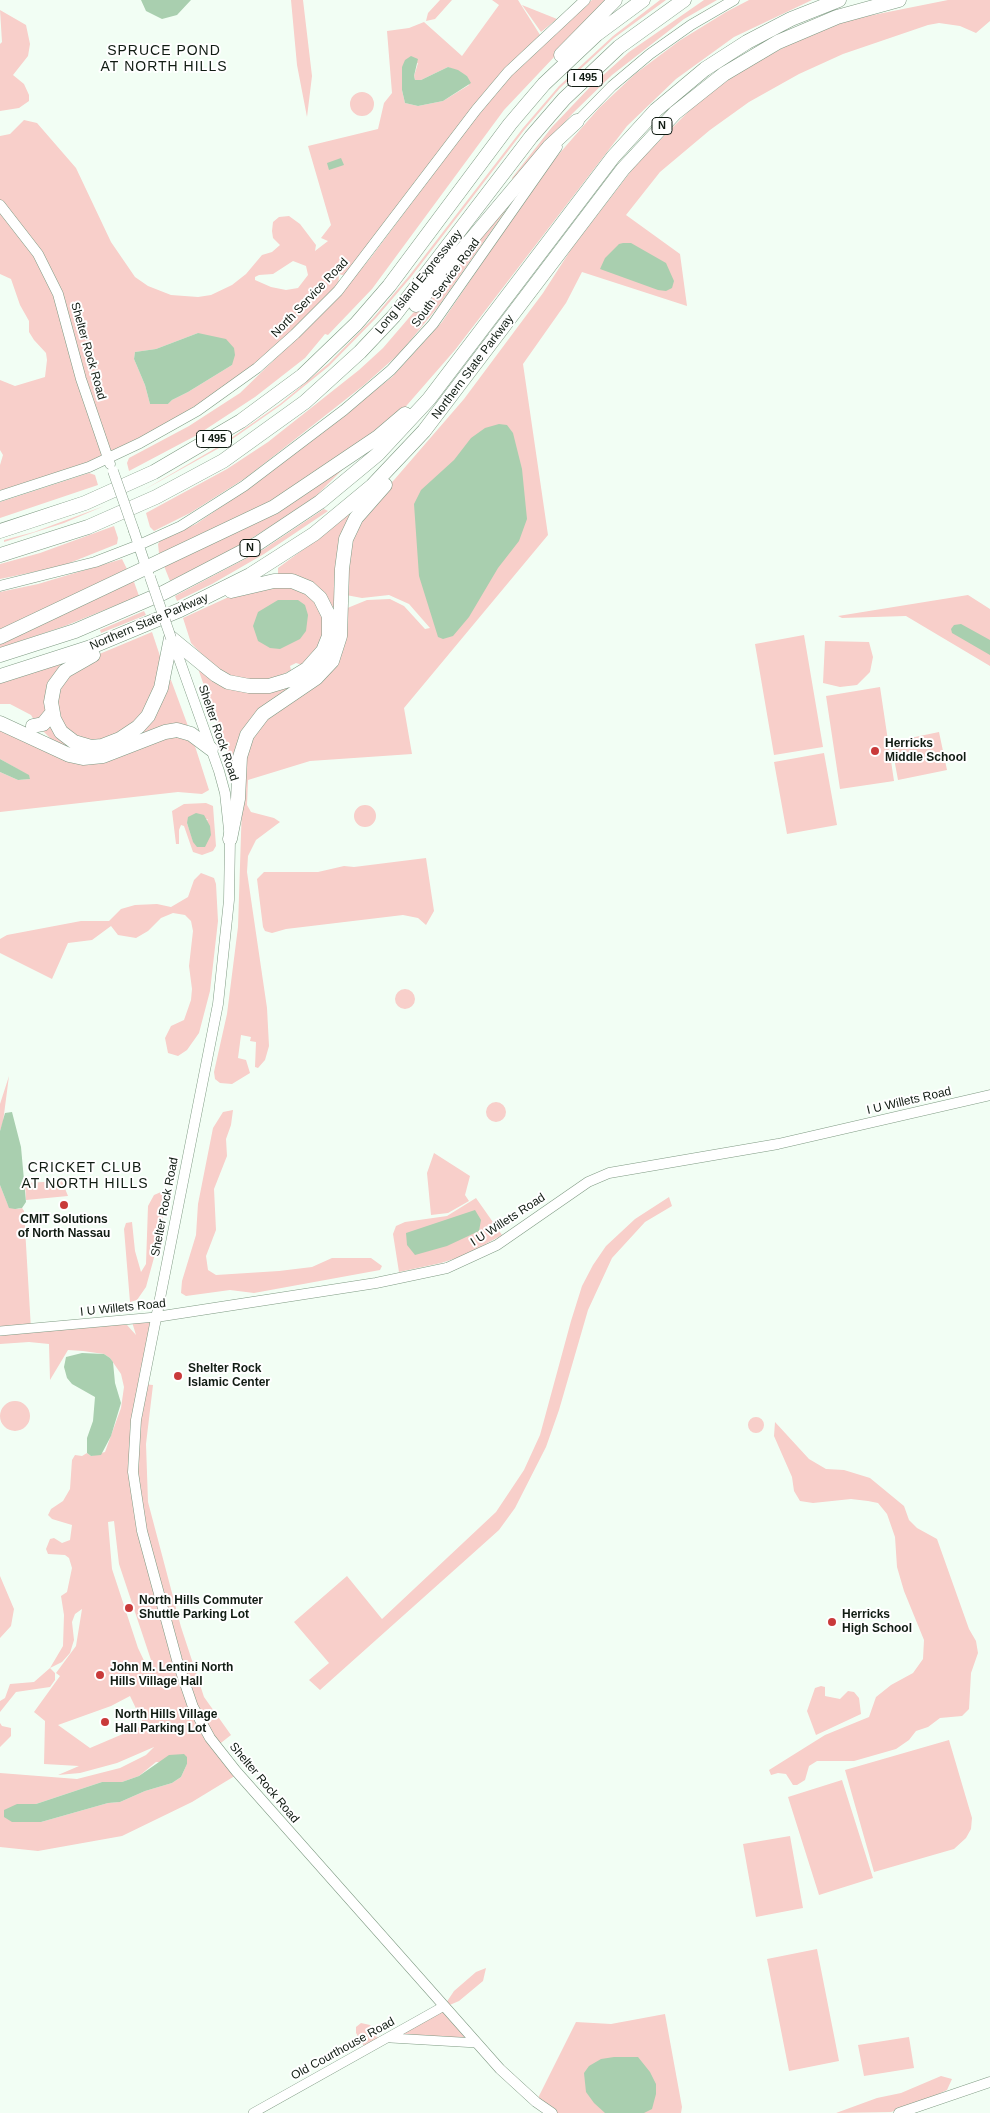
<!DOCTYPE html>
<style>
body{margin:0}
canvas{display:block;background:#f2fef4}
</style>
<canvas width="990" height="2113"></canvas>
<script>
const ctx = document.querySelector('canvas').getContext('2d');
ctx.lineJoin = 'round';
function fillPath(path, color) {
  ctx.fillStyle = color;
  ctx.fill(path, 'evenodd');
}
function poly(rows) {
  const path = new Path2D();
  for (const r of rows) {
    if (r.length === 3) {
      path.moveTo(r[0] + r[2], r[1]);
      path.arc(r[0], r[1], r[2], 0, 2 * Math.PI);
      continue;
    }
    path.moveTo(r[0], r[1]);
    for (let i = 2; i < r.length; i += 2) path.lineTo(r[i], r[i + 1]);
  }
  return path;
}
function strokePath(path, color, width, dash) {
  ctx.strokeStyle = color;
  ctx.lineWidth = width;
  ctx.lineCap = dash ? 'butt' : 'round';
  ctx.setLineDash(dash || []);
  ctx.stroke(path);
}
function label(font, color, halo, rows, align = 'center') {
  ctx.font = font + ' Helvetica,sans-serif';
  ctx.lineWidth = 4;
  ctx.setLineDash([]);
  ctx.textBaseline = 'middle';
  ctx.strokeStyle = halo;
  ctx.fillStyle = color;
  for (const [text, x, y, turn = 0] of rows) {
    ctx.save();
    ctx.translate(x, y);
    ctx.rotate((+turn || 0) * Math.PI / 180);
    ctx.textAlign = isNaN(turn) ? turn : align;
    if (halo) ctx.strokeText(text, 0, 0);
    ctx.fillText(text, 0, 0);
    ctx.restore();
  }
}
const green = poly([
 [291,0,303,0,312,76,307,117,297,65],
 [440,0,452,0,435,19,426,21,428,13],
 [492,0,518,0,542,38,526,53,345,276,339,274,338,291,277,351,140,443,0,496,0,465,3,455,0,450,0,380,15,386,45,377,47,360,46,353,34,340,29,332,29,321,20,305,11,279,0,274,0,136,10,134,24,120,37,123,76,168,111,242,135,277,148,286,171,295,198,297,211,295,232,285,246,274,262,255,272,252,280,245,273,238,272,231,273,222,279,217,289,216,300,224,316,245,315,251,328,241,321,238,331,225,308,146,378,129,384,103,392,93,387,31,409,28,424,22,462,56,499,5],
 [418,63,414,76,415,80,421,80,448,67,467,76,469,85,443,101,418,106,405,103,402,90,402,67],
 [293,261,306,266,308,275,298,288,286,290,271,287,255,280,255,277,259,275,273,274],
 [198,333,232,365,188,392,172,400,168,404,150,404,145,385,134,359,135,352,156,349],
 [592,0,608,0,504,110,372,289,328,335,325,334,305,358,255,397,197,435,129,471,127,463,129,458,189,426,240,393,335,301,372,256,488,101,536,49],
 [660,0,666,0,614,38,560,88,525,129,411,277,376,318,329,366,281,405,221,447,142,491,221,445,280,404,329,363,374,317,409,276,523,128,559,86,613,36],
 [704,0,717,0,684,19,612,75,573,113,513,180,512,178,552,127,590,87,629,52],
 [749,0,812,0,734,37,676,79,627,126,455,350,394,420,287,493,243,518,163,553,159,553,158,544,160,541,196,524,259,481,392,377,442,322,545,170,599,108,635,74,679,41,726,12],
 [948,0,990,0,990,21,976,33,960,26,939,23,928,25,843,54,799,74,749,102,710,130,660,172,626,215,680,254,687,306,582,272,566,303,523,364,548,535,404,708,412,754,310,761,248,780,247,805,251,812,274,818,280,822,256,840,248,856,247,872,267,1008,269,1046,265,1060,258,1068,255,1067,256,1042,250,1041,251,1037,241,1035,238,1058,246,1060,250,1073,232,1084,220,1083,215,1079,214,1072,227,1014,238,927,243,773,254,729,290,698,345,609,367,600,390,599,404,606,425,629,430,628,409,604,389,595,362,598,346,595,352,533,366,509,394,480,464,399,543,293,572,248,638,162,701,99,744,69,790,44,843,21],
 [522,5,557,19,541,32],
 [0,10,26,25,30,44,28,56,13,75,24,84,29,95,29,101,19,108,0,111,0,44,2,42],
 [362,104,12],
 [504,207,508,207,438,307,400,353,364,385,247,477,190,513,154,531,150,527,146,513,227,469,268,442,359,370,383,348],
 [346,466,315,497,276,523,239,546,170,581,164,566],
 [89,473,95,475,98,485,0,518,0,502],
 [104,506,64,523,4,542,4,540,34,532],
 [324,509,328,511,264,554,212,584,177,601,175,596,264,549],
 [353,509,356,512,338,606,330,608,278,575,278,568,331,529],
 [114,526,118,538,117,544,62,566,0,579,0,564,40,553],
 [122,559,127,569,0,630,0,592,38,584],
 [133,579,139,596,65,626,0,648,0,639],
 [278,582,305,589,324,611,322,642,303,665,296,663,290,666,291,670,273,680,249,681,232,676,215,668,191,643,183,618,246,589],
 [968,595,990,609,990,666,906,616,842,618,838,616],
 [144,611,146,615,101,633,100,630],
 [152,632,161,659,156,691,143,715,118,734,100,741,84,741,73,736,57,715,59,686,66,674,97,655],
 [804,635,823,747,774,755,755,644],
 [825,641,869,642,873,657,870,672,857,685,840,687,823,683],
 [63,661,65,665,47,716,34,720,31,715,10,704,0,704,0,681],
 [196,663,211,675,286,686,289,693,266,707,235,773],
 [168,680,171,680,188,726,125,741],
 [880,687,894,781,840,789,826,696],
 [50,719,73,744,71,752,51,739,39,727],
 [0,727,63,757,176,734,194,743,209,790,202,794,178,792,0,812,0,772,18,780,30,779,28,775,0,759],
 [939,732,947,770,898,780,891,742],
 [824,753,837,825,787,834,774,762],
 [206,803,213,806,216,846,213,851,202,855,193,852,184,826,181,825,179,830,179,844,176,844,172,811,184,804],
 [208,819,193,841,187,823],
 [365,816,11],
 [426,858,434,911,426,925,418,918,403,915,286,929,272,933,265,931,263,927,257,879,264,872,318,872,344,866,354,867],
 [201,873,214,878,216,884,218,921,210,991,199,1033,187,1050,178,1056,168,1053,165,1038,171,1026,184,1020,191,1000,192,989,189,966,193,931,191,921,185,915,173,913,161,918,148,931,136,938,118,935,111,926,92,940,68,943,52,979,0,953,0,939,7,935,81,921,109,921,121,909,135,905,157,904,171,907,188,897,194,880],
 [405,999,10],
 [9,1076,3,1122,0,1131,0,1104],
 [496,1112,10],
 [233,1110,231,1125,226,1139,227,1156,214,1189,216,1230,206,1256,208,1270,216,1275,279,1271,312,1267,332,1258,371,1258,382,1266,380,1270,254,1293,230,1290,186,1296,181,1293,182,1281,196,1235,198,1204,213,1128,223,1112],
 [434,1153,470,1176,465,1195,469,1201,448,1213,431,1215,427,1173],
 [62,1181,68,1196,26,1200,25,1183],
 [0,1185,8,1205,18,1209,22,1208,24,1211,31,1329,0,1331],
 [161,1192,167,1195,158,1243,146,1287,137,1300,130,1302,124,1229,126,1223,132,1222,135,1251,141,1272,146,1264,148,1206,154,1195],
 [669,1197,672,1206,645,1222,612,1258,588,1310,559,1410,546,1447,515,1508,499,1530,470,1556,320,1690,309,1680,329,1663,294,1622,347,1576,382,1619,496,1512,524,1470,540,1435,571,1321,582,1286,593,1265,606,1246,635,1219],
 [476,1198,502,1235,466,1255,441,1263,399,1272,393,1234,396,1226,405,1222,447,1216],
 [156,1317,142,1384,153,1385,146,1444,148,1502,181,1627,204,1697,231,1735,217,1746,238,1774,192,1802,122,1836,38,1851,0,1847,0,1773,77,1779,120,1768,146,1755,154,1747,117,1763,80,1773,58,1775,79,1766,44,1764,45,1721,34,1712,60,1676,56,1673,76,1646,82,1609,75,1614,72,1622,74,1640,70,1653,62,1662,50,1668,55,1673,55,1680,50,1687,16,1692,0,1712,0,1701,5,1698,10,1684,34,1682,50,1668,63,1646,64,1615,61,1596,67,1592,72,1568,69,1558,65,1555,48,1554,46,1549,50,1539,54,1538,62,1543,70,1540,72,1525,52,1519,48,1515,51,1509,63,1501,70,1489,72,1460,75,1455,82,1456,87,1453,91,1456,105,1452,121,1408,124,1387,121,1374,110,1358,104,1354,83,1351,68,1350,50,1380,49,1344,29,1342,0,1344,0,1334,110,1324,127,1325,136,1335,132,1322],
 [114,1521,119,1564,153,1666,149,1671,138,1648,112,1569,108,1522],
 [130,1696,144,1725,90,1748,58,1725,111,1706],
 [156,1762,187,1764,181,1777,172,1783,145,1791,120,1802,108,1803,41,1822,17,1804,36,1804,102,1782,122,1782,139,1776],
 [15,1416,15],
 [756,1425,8],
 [775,1422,809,1459,826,1469,844,1470,870,1478,904,1506,909,1520,917,1528,937,1539,969,1629,976,1641,978,1653,971,1673,969,1709,962,1716,940,1718,928,1727,916,1731,909,1740,896,1749,854,1761,817,1761,809,1766,805,1780,797,1785,793,1785,786,1774,778,1773,771,1775,769,1770,825,1735,869,1717,876,1697,891,1685,913,1673,923,1659,924,1640,904,1591,897,1567,895,1537,887,1514,878,1503,868,1501,851,1499,813,1503,800,1501,794,1491,792,1477,774,1436],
 [0,1576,14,1609,11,1626,0,1638],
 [821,1686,825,1687,825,1696,840,1699,848,1691,854,1692,859,1698,861,1714,816,1735,807,1711,815,1688],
 [0,1723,2,1726,11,1728,11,1736,0,1747],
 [949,1740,972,1818,971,1829,966,1838,954,1849,874,1872,845,1770],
 [842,1780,873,1878,819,1895,788,1797],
 [790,1836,803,1908,756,1917,743,1844],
 [817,1949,839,2061,789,2071,767,1959],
 [486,1968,483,1981,459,2001,445,2007,477,2043,391,2037,444,2006,454,1991,476,1972],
 [665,2014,682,2107,681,2113,552,2113,536,2102,576,2022,611,2024],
 [361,2023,370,2025,381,2043,367,2051,356,2033,356,2027],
 [909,2037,914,2068,864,2076,858,2045],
 [941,2076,952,2079,947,2090,921,2102,891,2112,836,2113,877,2098,901,2093]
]);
const water = poly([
 [141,0,191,0,177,15,162,19,146,11],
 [411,56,418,59,414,76,415,80,421,80,448,67,458,70,467,76,471,83,443,101,418,106,405,103,402,90,402,67,405,60],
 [341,158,344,165,329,170,327,163],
 [623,243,631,243,666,263,674,281,672,288,666,291,658,290,600,269,605,258,619,244],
 [198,333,226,339,234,348,235,355,232,365,188,392,172,400,168,404,150,404,145,385,134,359,135,352,156,349],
 [499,424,507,425,513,433,522,469,527,519,519,541,498,568,469,617,453,636,443,639,438,637,419,576,414,504,421,490,454,460,471,438,485,428],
 [278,600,298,600,305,605,308,615,306,631,300,639,280,649,270,648,258,641,253,626,258,612],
 [961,624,990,640,990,655,952,633,951,629,954,625],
 [0,759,29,775,30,779,18,780,0,772],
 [196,813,204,815,210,826,211,835,205,847,197,847,193,842,187,823,188,817],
 [12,1112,21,1147,26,1202,22,1208,15,1209,9,1208,0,1185,0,1131,5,1113],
 [475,1210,481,1220,479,1231,447,1246,415,1255,407,1245,406,1233],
 [82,1353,104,1354,110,1358,113,1362,115,1383,121,1403,111,1436,101,1455,91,1456,87,1453,87,1438,93,1421,95,1397,72,1384,67,1378,64,1367,66,1357],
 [184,1754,187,1757,187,1764,181,1777,172,1783,145,1791,120,1802,108,1803,41,1822,12,1822,4,1817,4,1810,17,1804,36,1804,102,1782,122,1782,139,1776,169,1755],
 [614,2057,638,2057,650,2072,656,2084,656,2094,652,2109,644,2113,605,2113,594,2103,586,2092,584,2073,589,2066,601,2059]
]);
const tertiary = poly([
 [0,1331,156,1317],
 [391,2038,477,2043],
 [253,2113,444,2006]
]);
const secondary = poly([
 [573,126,612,86,650,54,691,25,734,0],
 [0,205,38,254,58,294,81,379,110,464],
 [0,496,89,467,140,443,197,411,257,368,295,334,338,291,476,110,508,72,585,0],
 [134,531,148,573],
 [0,586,95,562,139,545,181,526,244,486,344,410,391,370,433,324,557,147],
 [172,639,219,771,225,793,230,839,229,900,218,1004,136,1420,133,1472,142,1531,177,1660,193,1707,210,1738,236,1771,500,2069,536,2102,552,2113],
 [156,1317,376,1283,447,1268,497,1245,588,1182,609,1173,778,1144,990,1095],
 [899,2113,990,2082]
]);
const motorway = poly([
 [561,55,615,0],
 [416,305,549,147,577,121],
 [0,531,85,503,154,472,241,421,302,376,356,324,389,286,510,124,544,84,597,34,643,0],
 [0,555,88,527,156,497,223,461,305,402,360,352,394,316,531,137,564,99,619,47,684,0],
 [0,637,274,507,378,437,405,414],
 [0,655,75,631,163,593,257,544,320,502,378,454,429,399,613,157,656,110,705,69,747,42,791,19,839,0],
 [93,655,65,671,54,686,51,702,54,719,61,732,74,742,91,747,102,746,120,739,138,727,148,716,161,688,171,638,216,675,228,682,249,686,269,686,289,680,307,669,323,651,329,636,329,616,320,598,309,588,292,581,274,581,231,591],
 [0,676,91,647,180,610,250,575,314,534,372,486,424,431,623,169,675,113,724,74,778,42,837,17,899,0],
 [0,723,69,755,83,758,103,756,165,732,177,730,191,734,211,749],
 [33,726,43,724,52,713],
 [230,839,238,799,240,757,247,735,263,714,316,678,332,661,340,636,342,569,346,539,356,518,385,485]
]);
const secondaryBridge = poly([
 [113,471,134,531],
 [150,577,171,638]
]);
const markers = [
 [875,751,5,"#c93a3a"],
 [64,1205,5,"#c93a3a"],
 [178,1376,5,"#c93a3a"],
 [129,1608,5,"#c93a3a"],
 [832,1622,5,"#c93a3a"],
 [100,1675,5,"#c93a3a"],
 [105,1722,5,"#c93a3a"]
];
const shields = [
 [585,78,35],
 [662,126,20],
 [214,439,35],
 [250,548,20]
];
const shieldNames = [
 ["I 495",585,78],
 ["N",662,126],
 ["I 495",214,439],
 ["N",250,548]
];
const streetNames = [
 ["Long Island Expressway",419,282,-51],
 ["South Service Road",446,283,-54],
 ["North Service Road",310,298,-46],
 ["Shelter Rock Road",88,351,74],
 ["Northern State Parkway",473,367,-53],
 ["Northern State Parkway",149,622,-23],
 ["Shelter Rock Road",218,733,71],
 ["I U Willets Road",909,1101,-13],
 ["Shelter Rock Road",165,1207,-79],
 ["I U Willets Road",508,1220,-33],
 ["I U Willets Road",123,1308,-6],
 ["Shelter Rock Road",264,1783,50],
 ["Old Courthouse Road",343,2049,-29]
];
const poiNames = [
 ["Herricks",885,744],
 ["Middle School",885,758],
 ["CMIT Solutions",64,1220,"center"],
 ["of North Nassau",64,1234,"center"],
 ["Shelter Rock",188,1369],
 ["Islamic Center",188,1383],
 ["North Hills Commuter",139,1601],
 ["Shuttle Parking Lot",139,1615],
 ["Herricks",842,1615],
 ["High School",842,1629],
 ["John M. Lentini North",110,1668],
 ["Hills Village Hall",110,1682],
 ["North Hills Village",115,1715],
 ["Hall Parking Lot",115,1729]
];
const neighbourhoodNames = [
 ["SPRUCE POND",164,51],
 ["AT NORTH HILLS",164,67],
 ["CRICKET CLUB",85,1168],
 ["AT NORTH HILLS",85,1184]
];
fillPath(green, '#f8cfca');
fillPath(water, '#a9cfaf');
strokePath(tertiary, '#7f9a83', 10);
strokePath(secondary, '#7f9a83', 11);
strokePath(motorway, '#7f9a83', 15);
strokePath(tertiary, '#fff', 9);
strokePath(secondary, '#fff', 10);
strokePath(motorway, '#fff', 14);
strokePath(secondaryBridge, '#7f9a83', 11, []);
strokePath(secondaryBridge, '#fff', 10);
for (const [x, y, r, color] of markers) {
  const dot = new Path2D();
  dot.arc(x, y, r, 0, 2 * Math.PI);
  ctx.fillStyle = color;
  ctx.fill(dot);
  strokePath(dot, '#fff', 2);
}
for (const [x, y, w] of shields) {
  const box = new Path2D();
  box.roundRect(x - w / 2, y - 8.5, w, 17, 4);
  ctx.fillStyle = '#fff';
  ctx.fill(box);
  strokePath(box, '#111c13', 1);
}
label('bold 11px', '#111c13', null, shieldNames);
label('12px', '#111c13', '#fff', streetNames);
label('bold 12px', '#111c13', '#fff', poiNames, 'left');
ctx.letterSpacing = '1px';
label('14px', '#111c13', '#fff', neighbourhoodNames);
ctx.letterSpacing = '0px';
</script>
